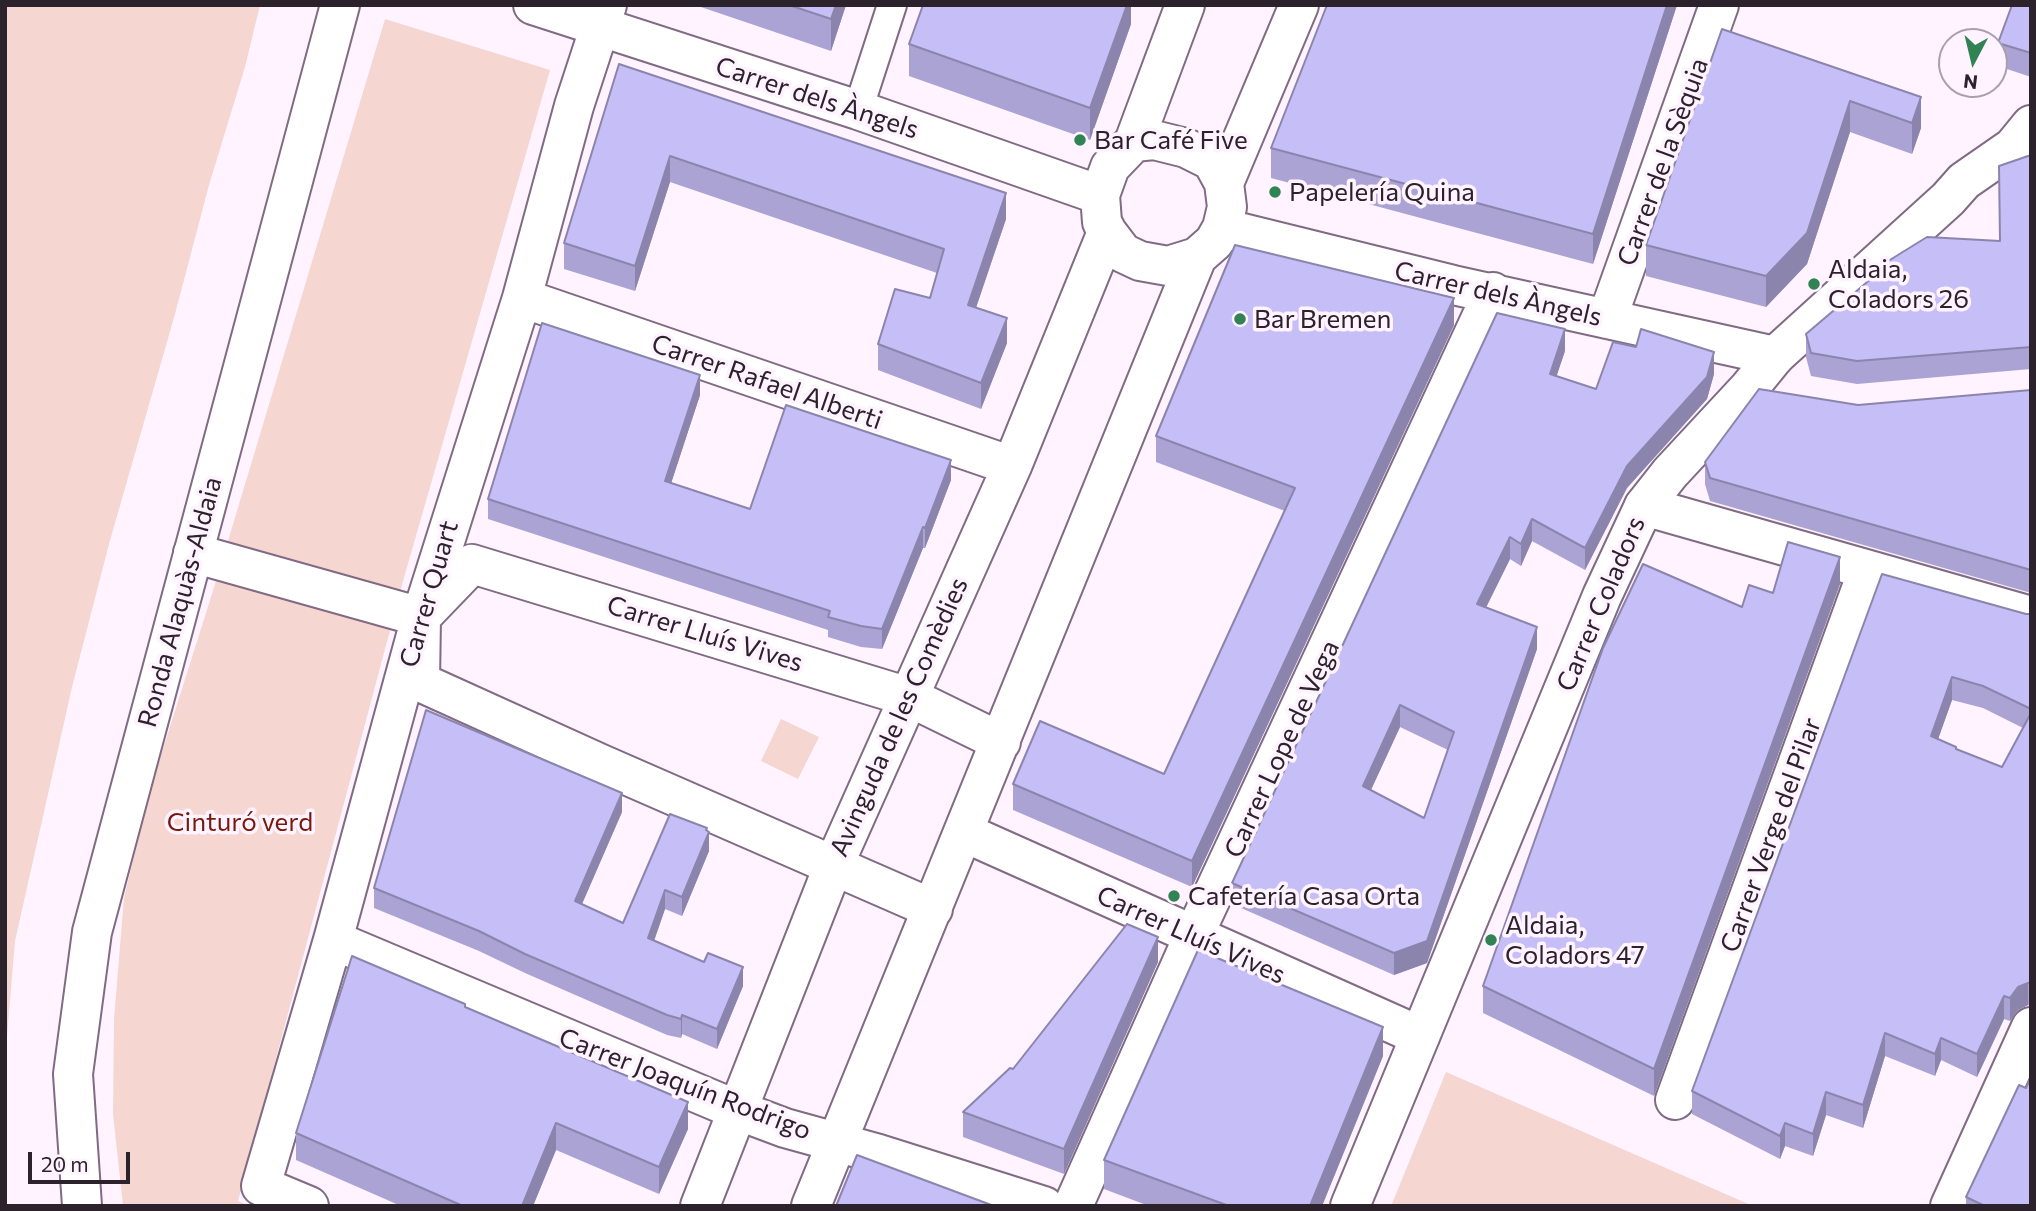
<!DOCTYPE html>
<meta charset="utf-8">
<style>
body{margin:0}
#map{position:relative;width:2036px;height:1211px;overflow:hidden;background:#fef3ff;font-family:Commissioner,sans-serif}
canvas{display:block}
.frame{position:absolute;inset:0;border:7px solid #2b222c;pointer-events:none}
.north{position:absolute;left:1938px;top:28px;width:70px;height:70px;box-sizing:border-box;background:#fef3ff;border:2px solid #aa9fab;border-radius:50%;rotate:187deg;font-size:19px;font-weight:700;line-height:28px;text-align:center;color:#2b222c}
.north::after{content:'';display:block;margin:auto;width:24px;height:32px;background:#318354;clip-path:polygon(50% 0,100% 100%,50% 72%,0 100%)}
.scale{position:absolute;left:28px;top:1152px;width:102px;height:32px;box-sizing:border-box;border:4px solid #2b222c;border-top:0;padding-left:9px;font-size:21px;line-height:24px;white-space:nowrap;color:#2b222c;-webkit-text-stroke:5px #fef3ff;paint-order:stroke}
</style>
<div id="map">
<canvas width="2036" height="1211"></canvas>
<div class="frame"></div>
<div class="north">N</div>
<div class="scale">20 m</div>
</div>
<script>
const ctx = document.querySelector('canvas').getContext('2d');
ctx.lineJoin = 'round';
function fillPath(path, color) {
  ctx.fillStyle = color;
  ctx.fill(path, 'evenodd');
}
function poly(rows) {
  const path = new Path2D();
  for (const r of rows) {
    path.moveTo(r[0], r[1]);
    for (let i = 2; i < r.length; i += 2) path.lineTo(r[i], r[i + 1]);
  }
  return path;
}
function strokePath(path, color, width, dash) {
  ctx.strokeStyle = color;
  ctx.lineWidth = width;
  ctx.lineCap = dash ? 'butt' : 'round';
  ctx.setLineDash(dash || []);
  ctx.stroke(path);
}
function label(font, color, halo, rows, align = 'center') {
  ctx.font = font + ' Commissioner,sans-serif';
  ctx.lineWidth = 7;
  ctx.setLineDash([]);
  ctx.textBaseline = 'middle';
  ctx.strokeStyle = halo;
  ctx.fillStyle = color;
  for (const [text, x, y, turn = 0] of rows) {
    ctx.save();
    ctx.translate(x, y);
    ctx.rotate((+turn || 0) * Math.PI / 180);
    ctx.textAlign = isNaN(turn) ? turn : align;
    if (halo) ctx.strokeText(text, 0, 0);
    ctx.fillText(text, 0, 0);
    ctx.restore();
  }
}
const green = poly([
 [5,5,260,5,245,67,209,185,175,314,109,544,72,687,15,941,5,1060],
 [385,19,550,70,405,574,238,1201,249,1206,123,1206,113,1114,114,1019,124,898,150,790,212,594],
 [781,719,819,737,798,779,761,761],
 [1446,1072,1753,1206,1391,1206]
]);
const pedestrian = poly([
 [858,110,892,5]
]);
const minor = poly([
 [533,5,858,110,1100,195],
 [1154,140,1186,148,1212,161,1224,183,1227,207,1222,228,1214,242,1197,257,1168,266,1140,261,1123,253,1107,232,1102,222,1100,195,1110,167,1134,142,1154,140],
 [1134,142,1185,5],
 [1224,183,1299,5],
 [1222,228,1453,285,1775,356],
 [522,298,1012,466],
 [1607,319,1719,5],
 [1644,506,2031,616],
 [193,553,421,617],
 [963,832,1420,1036],
 [933,909,601,764,420,682,421,617,472,564,909,697,1001,742],
 [333,940,737,1110,785,1128,879,1154,1044,1206],
 [1675,1100,1868,570],
 [309,1206,261,1186,333,940,421,617,522,298,574,106,607,5],
 [700,1206,833,867,1012,466,1107,232],
 [811,1206,1197,257],
 [1073,1206,1194,935,1493,292],
 [1950,1206,2031,1027]
]);
const tertiary = poly([
 [82,1206,73,1074,92,932,340,5],
 [1350,1206,1602,596,1644,506,1670,473,1749,388,1775,356,1948,199,1964,181,2013,147,2031,125]
]);
const wall = poly([
 [695,5,846,5,831,51],
 [1131,5,1131,24,1090,140,909,76,909,44],
 [1677,5,1593,264,1271,178,1271,148],
 [2031,5,2031,77,1998,66,1998,43],
 [1722,29,1921,128,1912,154,1850,132,1807,264,1766,307,1646,276,1646,245],
 [619,64,1006,219,976,308,1007,343,981,409,878,370,878,344,930,298,937,273,670,182,635,291,564,269,564,243],
 [2031,155,2031,369,1857,384,1811,376,1806,357,1806,334,2000,241],
 [1454,325,1192,887,1013,810,1013,784,1164,774,1285,511,1156,462,1156,436],
 [1565,351,1556,376,1596,389,1714,374,1707,399,1627,488,1585,570,1532,541,1521,566,1510,559,1486,607,1537,649,1427,963,1394,975,1232,904,1232,883],
 [1400,727,1448,750,1424,818,1371,790],
 [2031,390,2031,593,1710,501,1705,484,1705,462,1858,405],
 [700,395,671,483,750,509,951,480,925,548,923,548,882,649,861,647,828,637,828,630,488,519,488,499],
 [1882,574,2026,614,2031,614,2031,1006,2028,1005,2018,1010,2010,1021,2004,1019,1977,1077,1941,1060,1935,1076,1885,1056,1863,1128,1826,1115,1813,1156,1785,1146,1780,1159,1692,1114,1692,1091],
 [1952,700,1983,708,2023,728,2002,767,1956,749,1938,739],
 [1840,584,1654,1096,1483,1013,1483,986,1742,607,1773,593],
 [622,812,582,904,623,923,707,831,709,851,682,916,665,909,654,941,743,986,717,1049,682,1034,681,1038,667,1035,525,973,479,951,374,908,374,888],
 [1158,962,1064,1174,963,1137,963,1112,1013,1069],
 [465,1007,688,1129,659,1194,556,1150,533,1206,401,1206,296,1160,296,1133],
 [1383,1056,1322,1206,1149,1206,1104,1189,1104,1160],
 [2026,1088,2031,1206,1966,1206,1966,1197]
]);
const shadedWall = poly([
 [836,5,846,5,831,51,831,19],
 [1127,5,1131,5,1131,24,1090,140,1090,108],
 [1667,5,1677,5,1593,264,1593,234],
 [1921,97,1921,128,1912,154,1912,123],
 [1850,101,1850,132,1807,264,1766,307,1766,276],
 [670,156,670,182,635,291,635,266],
 [1006,193,1006,219,968,331,968,305],
 [1454,298,1454,325,1192,887,1192,861],
 [1007,318,1007,343,981,409,981,383],
 [1565,329,1565,351,1550,396,1550,374],
 [1714,352,1714,374,1707,399,1627,488,1585,570,1585,548,1627,466],
 [700,375,700,395,665,502,665,481],
 [951,460,951,480,925,548,925,528],
 [1532,519,1532,541,1521,566,1521,544],
 [923,527,923,548,882,649,882,629],
 [1510,537,1510,559,1477,626,1477,604],
 [1840,557,1840,584,1654,1096,1654,1069],
 [1537,627,1537,649,1427,963,1394,975,1394,953],
 [1952,677,1952,700,1931,759,1931,736],
 [1400,705,1400,727,1363,807,1363,786],
 [622,793,622,812,575,920,575,901],
 [707,828,707,837,709,832,709,851,682,916,682,897],
 [665,890,665,909,648,958,648,938],
 [1158,937,1158,962,1064,1174,1064,1149],
 [743,967,743,986,717,1049,717,1029],
 [2028,983,2028,1005,2018,1010,2010,1021,2010,998,2018,987],
 [2004,996,2004,1019,1977,1077,1977,1054],
 [682,1015,682,1034,681,1038,681,1019],
 [1383,1027,1383,1056,1322,1206,1310,1206],
 [1885,1033,1885,1056,1863,1128,1863,1105],
 [1941,1038,1941,1060,1935,1076,1935,1054],
 [1826,1092,1826,1115,1813,1156,1813,1134],
 [688,1102,688,1129,659,1194,659,1167],
 [556,1123,556,1150,533,1206,522,1206],
 [1785,1123,1785,1146,1780,1159,1780,1136]
]);
const building = poly([
 [789,5,836,5,831,19,789,5],
 [923,5,1127,5,1090,108,909,44,923,5],
 [1327,5,1667,5,1593,234,1271,148,1327,5],
 [2012,5,2031,5,2031,53,1998,43,2012,5],
 [1722,29,1921,97,1912,123,1850,101,1807,233,1766,276,1646,245,1722,29],
 [619,64,1006,193,968,305,1007,318,981,383,878,344,895,289,930,298,944,249,670,156,635,266,564,243,619,64],
 [2031,155,2031,347,1857,361,1811,353,1806,334,1873,277,1872,274,1885,263,1927,237,2000,241,1999,166,2031,155],
 [1235,245,1454,298,1192,861,1013,784,1040,721,1164,774,1295,488,1156,436,1235,245],
 [1497,313,1565,329,1550,374,1596,389,1613,342,1636,347,1641,329,1714,352,1707,377,1627,466,1585,548,1532,519,1521,544,1510,537,1477,604,1537,627,1427,941,1394,953,1232,883,1497,313],
 [1400,705,1454,732,1424,818,1363,786,1400,705],
 [542,323,700,375,665,481,750,509,786,405,951,460,925,528,923,527,882,629,861,626,828,617,830,611,488,499,542,323],
 [1759,389,1858,405,2031,390,2031,570,1710,478,1705,462,1759,389],
 [1788,542,1840,557,1654,1069,1483,986,1603,648,1643,564,1742,607,1749,585,1773,593,1788,542],
 [1882,574,2026,614,2031,614,2031,709,1983,686,1952,677,1931,736,1956,747,1956,749,2002,767,2031,713,2031,983,2028,983,2018,987,2010,998,2004,996,1977,1054,1941,1038,1935,1054,1885,1033,1863,1105,1826,1092,1813,1134,1785,1123,1780,1136,1692,1091,1882,574],
 [426,710,622,793,575,901,623,923,670,814,707,828,706,830,709,832,682,897,665,890,648,938,704,962,708,953,743,967,717,1029,682,1015,681,1019,667,1015,525,954,479,931,374,888,426,710],
 [1127,924,1158,937,1064,1149,963,1112,1010,1068,1013,1069,1127,924],
 [1198,950,1383,1027,1310,1206,1229,1206,1104,1160,1198,950],
 [352,956,465,1004,465,1007,688,1102,659,1167,556,1123,522,1206,463,1206,296,1133,352,956],
 [2031,1078,2031,1206,1985,1206,1966,1197,2019,1085,2026,1088,2031,1078],
 [857,1155,994,1206,836,1206,857,1155]
]);
const markers = [
 [1080,140,7,"#318354"],
 [1275,192,7,"#318354"],
 [1814,284,7,"#318354"],
 [1240,319,7,"#318354"],
 [1174,896,7,"#318354"],
 [1491,940,7,"#318354"]
];
const streetNames = [
 ["Carrer dels Àngels",817,98,18],
 ["Carrer de la Sèquia",1663,162,-70],
 ["Carrer dels Àngels",1498,294,13],
 ["Carrer Rafael Alberti",767,382,19],
 ["Carrer Quart",429,594,-74],
 ["Ronda Alaquàs-Aldaia",180,602,-75],
 ["Carrer Coladors",1601,604,-67],
 ["Carrer Lluís Vives",705,634,17],
 ["Avinguda de les Comèdies",899,717,-66],
 ["Carrer Lope de Vega",1282,749,-65],
 ["Carrer Verge del Pilar",1771,835,-70],
 ["Carrer Lluís Vives",1191,935,24],
 ["Carrer Joaquín Rodrigo",685,1084,21]
];
const poiNames = [
 ["Bar Café Five",1094,140],
 ["Papelería Quina",1289,192],
 ["Aldaia,",1828,269],
 ["Coladors 26",1828,299],
 ["Bar Bremen",1254,319],
 ["Cafetería Casa Orta",1188,896],
 ["Aldaia,",1505,925],
 ["Coladors 47",1505,955]
];
const parkNames = [
 ["Cinturó verd",240,822]
];
fillPath(green, '#f5d6d0');
strokePath(pedestrian, '#816a83', 32);
strokePath(minor, '#816a83', 42);
strokePath(tertiary, '#816a83', 42);
strokePath(pedestrian, '#fff', 28);
strokePath(minor, '#fff', 38);
strokePath(tertiary, '#fff', 38);
fillPath(wall, '#aaa3d4');
fillPath(shadedWall, '#8b85ad');
fillPath(building, '#c6bef7');
strokePath(building, '#8b85ad', 2);
for (const [x, y, r, color] of markers) {
  const dot = new Path2D();
  dot.arc(x, y, r, 0, 2 * Math.PI);
  ctx.fillStyle = color;
  ctx.fill(dot);
  strokePath(dot, '#fef3ff', 2.5);
}
label('26px', '#2b222c', '#fef3ff', streetNames);
label('26px', '#2b222c', '#fef3ff', poiNames, 'left');
label('26px', '#76190b', '#fef3ff', parkNames);
</script>
